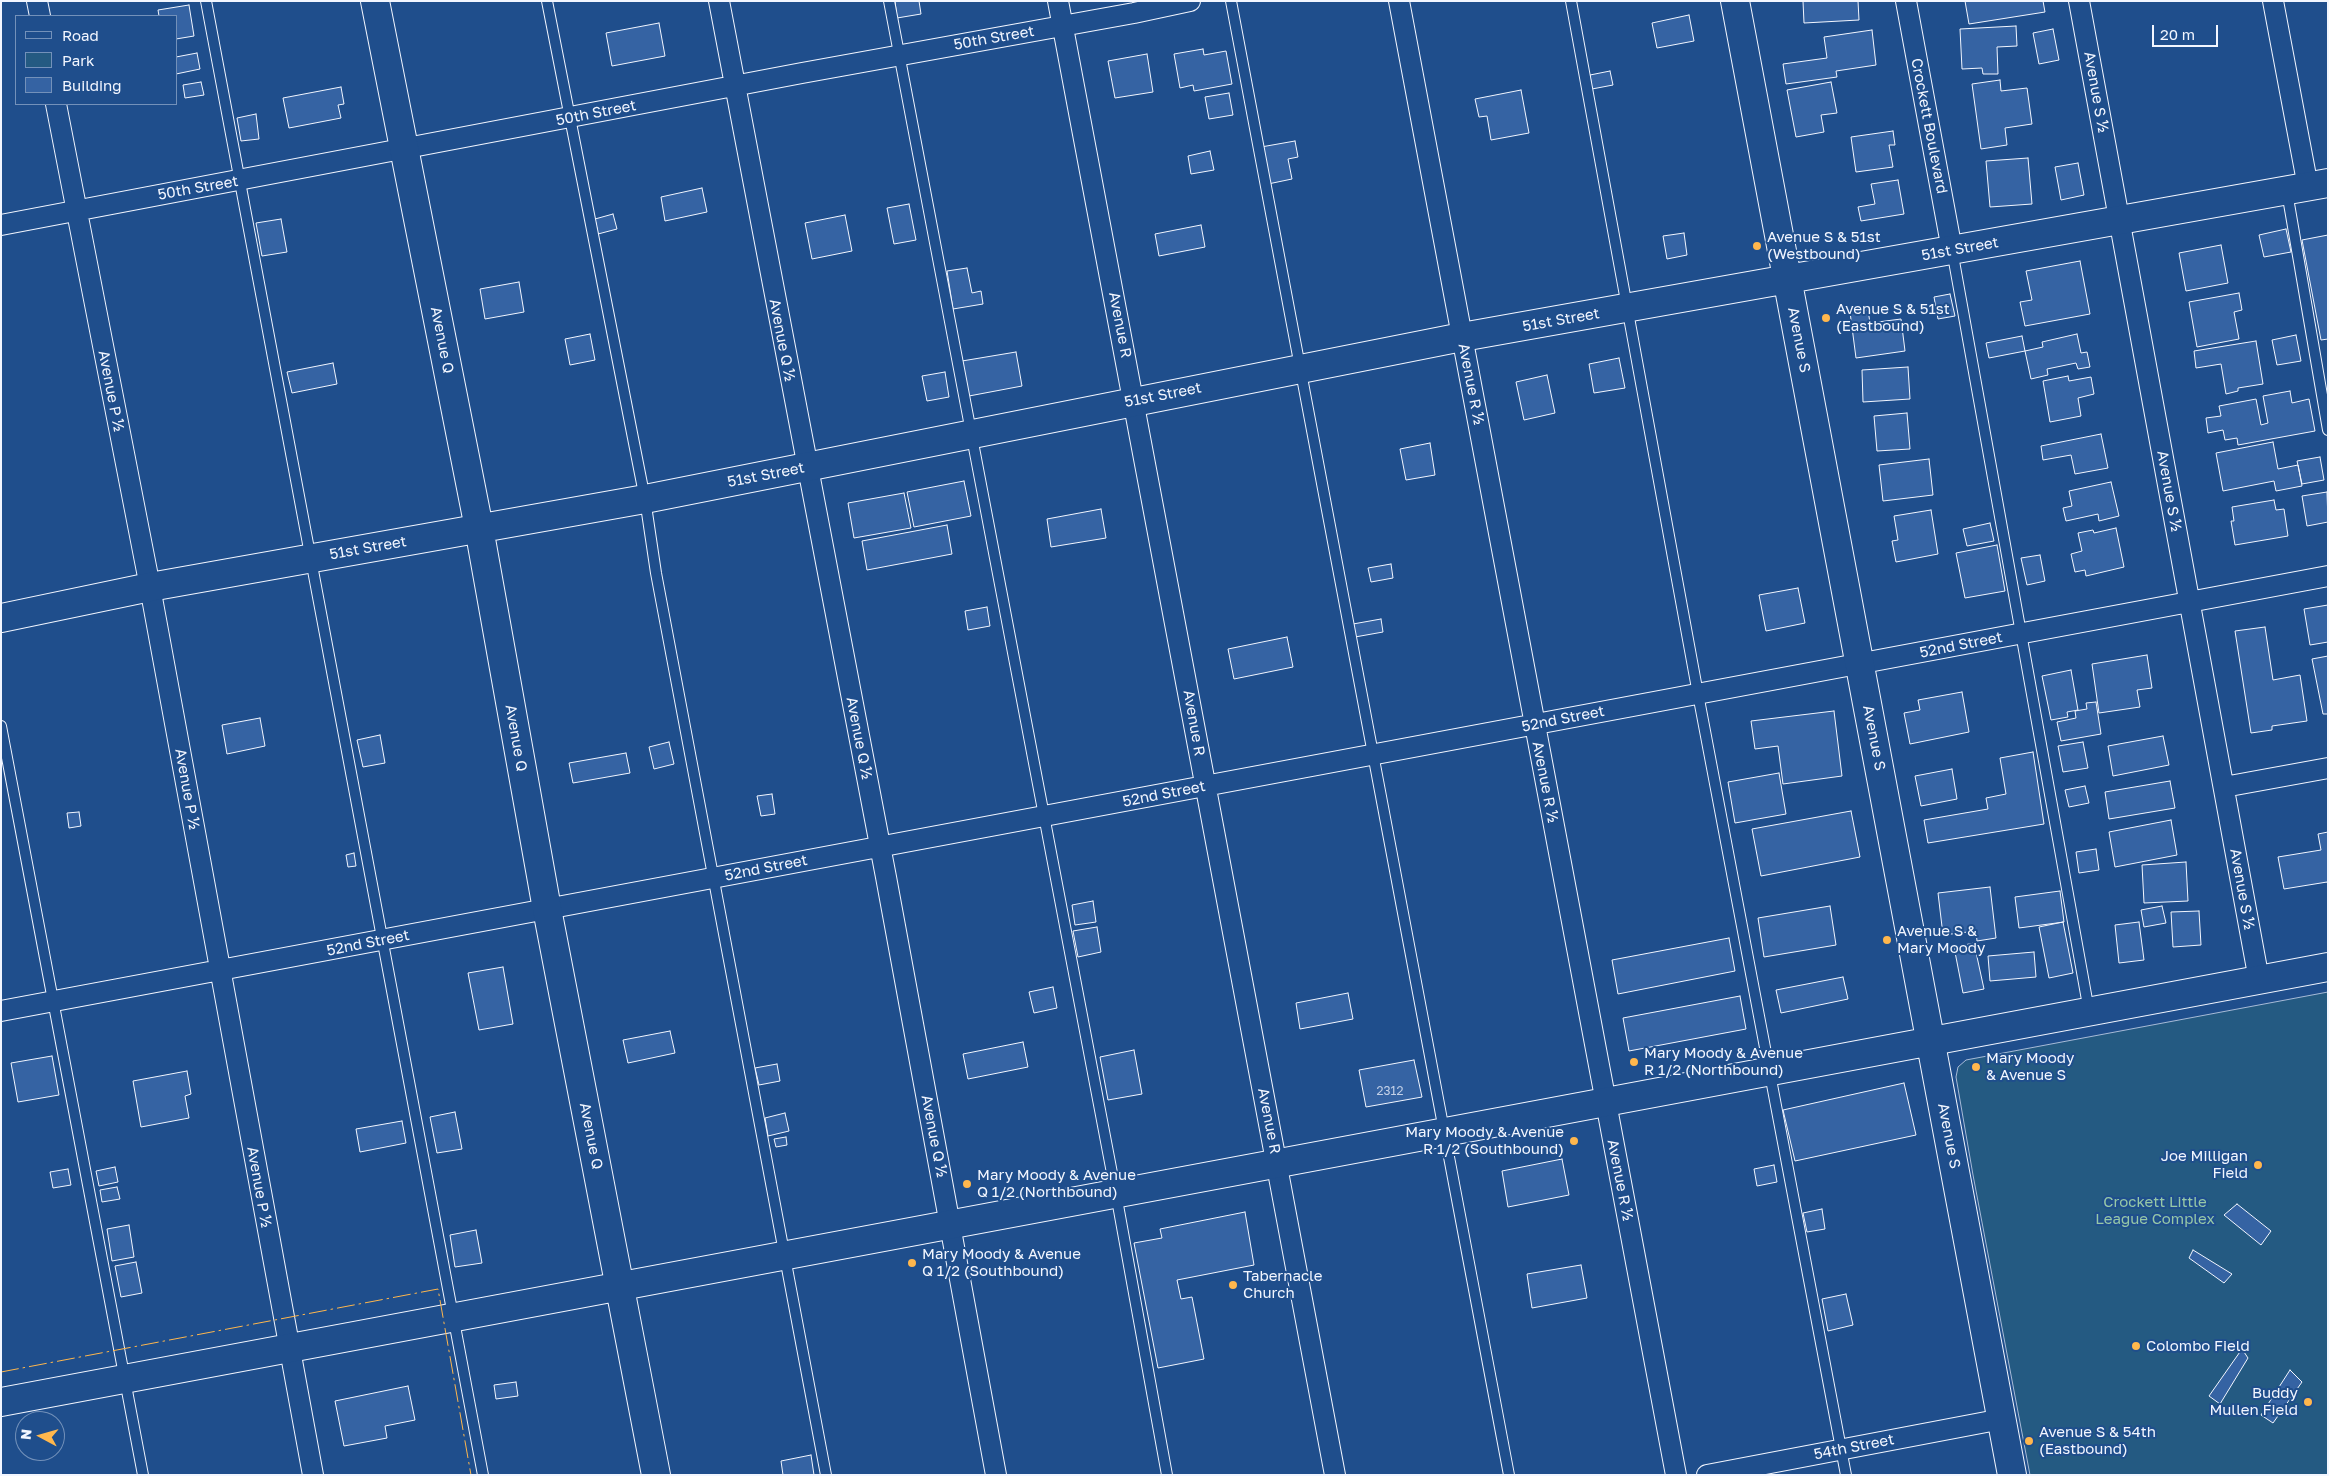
<!DOCTYPE html>
<meta charset="utf-8">
<style>
body{margin:0}
#map{position:relative;width:2329px;height:1476px;overflow:hidden;background:#1f4e8c;font-family:"Golos Text",sans-serif}
canvas{display:block}
.frame{position:absolute;inset:0;border:2px solid #f2f6ff;pointer-events:none}
.legend{position:absolute;left:15px;top:15px;width:162px;height:90px;box-sizing:border-box;background:#1f4e8c;border:1px solid #7391ba;margin:0;padding:6px 9px;list-style:none;font-size:15px;color:#f2f6ff}
.legend li{display:flex;align-items:center;gap:10px;height:25px}
.legend b{width:25px;border:1px solid #7391ba}
.north{position:absolute;left:15px;top:1411px;width:50px;height:50px;box-sizing:border-box;background:#1f4e8c;border:1px solid #7391ba;border-radius:50%;rotate:276deg;font-size:14px;font-weight:700;line-height:20px;text-align:center;color:#f2f6ff}
.north::after{content:'';display:block;margin:auto;width:18px;height:22px;background:#ffb74d;clip-path:polygon(50% 0,100% 100%,50% 72%,0 100%)}
.scale{position:absolute;left:2152px;top:25px;width:66px;height:22px;box-sizing:border-box;border:2px solid #f2f6ff;border-top:0;padding-left:6px;font-size:15px;line-height:18px;white-space:nowrap;color:#f2f6ff;-webkit-text-stroke:4px #1f4e8c;paint-order:stroke}
</style>
<div id="map">
<canvas width="2329" height="1476"></canvas>
<div class="frame"></div>
<ul class="legend">
<li><b style="height:6px;background:#1f4e8c"></b>Road</li>
<li><b style="height:14px;background:#245a82"></b>Park</li>
<li><b style="height:14px;background:#3563a3"></b>Building</li>
</ul>
<div class="north">N</div>
<div class="scale">20 m</div>
</div>
<script>
const ctx = document.querySelector('canvas').getContext('2d');
ctx.lineJoin = 'round';
function fillPath(path, color) {
  ctx.fillStyle = color;
  ctx.fill(path, 'evenodd');
}
function poly(rows) {
  const path = new Path2D();
  for (const r of rows) {
    path.moveTo(r[0], r[1]);
    for (let i = 2; i < r.length; i += 2) path.lineTo(r[i], r[i + 1]);
  }
  return path;
}
function strokePath(path, color, width, dash) {
  ctx.strokeStyle = color;
  ctx.lineWidth = width;
  ctx.lineCap = dash ? 'butt' : 'round';
  ctx.setLineDash(dash || []);
  ctx.stroke(path);
}
function label(font, color, halo, rows, align = 'center') {
  ctx.font = font + ' "Golos Text",sans-serif';
  ctx.lineWidth = 4;
  ctx.setLineDash([]);
  ctx.textBaseline = 'middle';
  ctx.strokeStyle = halo;
  ctx.fillStyle = color;
  for (const [text, x, y, turn = 0] of rows) {
    ctx.save();
    ctx.translate(x, y);
    ctx.rotate((+turn || 0) * Math.PI / 180);
    ctx.textAlign = isNaN(turn) ? turn : align;
    if (halo) ctx.strokeText(text, 0, 0);
    ctx.fillText(text, 0, 0);
    ctx.restore();
  }
}
const green = poly([
 [2328,992,2328,1475,2030,1475,1973,1175,1956,1077,1958,1067,1966,1060,2328,992]
]);
const building = poly([
 [895,1,919,1,921,14,897,18,895,1],
 [1803,1,1858,1,1859,20,1804,23,1803,1],
 [1965,1,2043,1,2045,12,1969,24,1965,1],
 [189,5,194,36,176,39,176,16,159,16,158,10,189,5],
 [1689,15,1694,41,1657,48,1652,23,1689,15],
 [659,23,665,56,612,66,606,33,659,23],
 [2016,26,2017,46,1997,47,1998,74,1983,74,1982,68,1962,69,1960,29,2016,26],
 [2053,29,2059,60,2039,64,2033,33,2053,29],
 [1872,30,1876,65,1836,71,1837,77,1786,84,1783,64,1827,58,1824,37,1872,30],
 [1203,49,1204,55,1226,51,1232,84,1194,91,1193,85,1180,88,1174,54,1203,49],
 [197,53,200,69,176,74,176,57,197,53],
 [1147,54,1153,92,1115,98,1108,61,1147,54],
 [1610,71,1613,85,1592,89,1590,75,1610,71],
 [2000,80,2001,91,2027,88,2032,124,2005,128,2007,145,1981,149,1972,84,2000,80],
 [201,82,204,95,185,98,183,85,201,82],
 [1831,82,1837,113,1821,115,1824,132,1796,137,1787,90,1831,82],
 [341,87,344,104,338,105,341,118,289,128,283,98,341,87],
 [1521,90,1529,133,1491,140,1487,116,1479,117,1475,99,1521,90],
 [1229,93,1233,115,1209,119,1205,97,1229,93],
 [256,114,259,139,241,141,237,118,256,114],
 [1893,131,1895,145,1889,145,1893,167,1856,172,1851,137,1893,131],
 [1295,141,1298,157,1288,159,1292,179,1268,184,1261,147,1295,141],
 [1210,151,1214,170,1191,174,1188,156,1210,151],
 [2028,158,2032,204,1990,207,1986,161,2028,158],
 [2078,163,2084,195,2061,200,2055,167,2078,163],
 [1898,180,1904,214,1861,221,1858,207,1875,204,1871,184,1898,180],
 [702,188,707,212,665,221,661,197,702,188],
 [909,204,916,240,894,244,887,208,909,204],
 [613,214,617,229,598,234,595,219,613,214],
 [845,215,852,251,812,259,805,223,845,215],
 [281,219,287,252,262,256,256,223,281,219],
 [1201,225,1205,247,1159,256,1155,234,1201,225],
 [2286,229,2291,252,2264,257,2259,235,2286,229],
 [1684,233,1687,255,1667,259,1663,236,1684,233],
 [2328,235,2328,339,2321,340,2302,240,2328,235],
 [2221,245,2228,283,2186,291,2179,253,2221,245],
 [2080,261,2090,314,2025,326,2020,302,2032,300,2026,271,2080,261],
 [967,268,972,293,981,291,983,304,953,309,947,271,967,268],
 [519,282,524,312,485,319,480,289,519,282],
 [2239,293,2242,310,2234,312,2239,339,2197,347,2189,302,2239,293],
 [1950,294,1955,316,1938,319,1934,297,1950,294],
 [1868,310,1870,323,1901,319,1905,351,1856,358,1850,312,1868,310],
 [590,334,595,360,570,365,565,339,590,334],
 [2077,334,2081,353,2087,352,2090,367,2078,369,2076,363,2047,369,2048,375,2031,379,2025,351,2043,347,2042,342,2077,334],
 [2296,335,2301,361,2277,365,2272,340,2296,335],
 [2022,336,2025,351,1989,358,1986,343,2022,336],
 [2256,341,2263,384,2238,388,2238,391,2226,394,2221,364,2196,368,2194,351,2256,341],
 [1016,352,1022,386,969,396,962,361,1016,352],
 [1619,358,1625,388,1594,393,1589,364,1619,358],
 [333,363,337,384,292,393,287,372,333,363],
 [1908,367,1910,399,1863,402,1862,370,1908,367],
 [945,372,949,397,927,401,922,376,945,372],
 [1547,375,1555,413,1524,420,1516,382,1547,375],
 [2068,376,2069,381,2091,377,2094,394,2078,398,2081,416,2050,422,2043,381,2068,376],
 [2290,391,2292,403,2309,399,2315,431,2238,445,2237,438,2225,440,2223,430,2208,433,2206,418,2221,416,2219,406,2256,399,2261,425,2268,423,2263,396,2290,391],
 [1907,413,1910,449,1877,451,1874,416,1907,413],
 [2101,434,2108,468,2075,474,2071,455,2043,460,2041,446,2101,434],
 [2273,442,2278,469,2298,465,2302,486,2276,491,2274,481,2223,491,2216,453,2273,442],
 [1430,443,1435,475,1406,480,1400,449,1430,443],
 [2320,457,2324,480,2302,484,2297,461,2320,457],
 [1929,459,1933,495,1883,501,1879,465,1929,459],
 [964,481,971,516,914,527,907,492,964,481],
 [2111,482,2119,516,2099,521,2098,514,2066,521,2063,508,2072,506,2069,491,2111,482],
 [2327,492,2328,522,2307,526,2302,496,2327,492],
 [904,493,911,528,854,538,848,503,904,493],
 [2274,500,2276,510,2284,509,2288,536,2235,545,2231,521,2234,521,2232,507,2274,500],
 [1101,509,1106,538,1051,547,1047,519,1101,509],
 [1931,510,1938,554,1896,562,1892,541,1898,540,1894,516,1931,510],
 [1990,523,1994,541,1967,546,1963,529,1990,523],
 [947,525,952,554,867,570,862,541,947,525],
 [2116,528,2124,567,2086,576,2085,570,2075,572,2071,554,2082,551,2078,533,2093,530,2094,533,2116,528],
 [1997,545,2005,591,1965,598,1956,553,1997,545],
 [2040,555,2045,581,2027,585,2021,558,2040,555],
 [1391,564,1393,578,1371,582,1368,568,1391,564],
 [1798,588,1805,623,1766,631,1759,595,1798,588],
 [2328,605,2328,642,2310,645,2304,609,2328,605],
 [987,607,990,626,968,630,965,611,987,607],
 [1381,619,1383,632,1355,637,1353,624,1381,619],
 [2265,627,2273,680,2300,675,2307,721,2272,726,2272,730,2251,733,2235,631,2265,627],
 [1287,637,1293,667,1234,679,1228,649,1287,637],
 [2147,655,2152,688,2137,690,2140,707,2099,713,2092,664,2147,655],
 [2328,656,2328,714,2323,714,2312,659,2328,656],
 [2071,670,2078,710,2067,712,2068,717,2051,720,2042,676,2071,670],
 [1962,692,1969,732,1910,744,1904,713,1920,710,1918,700,1962,692],
 [2096,702,2101,734,2061,741,2057,722,2076,718,2075,711,2087,709,2086,703,2096,702],
 [1834,711,1842,776,1783,784,1778,746,1755,749,1751,721,1834,711],
 [260,718,265,746,227,754,222,725,260,718],
 [380,735,385,763,363,767,357,740,380,735],
 [2163,736,2169,765,2113,776,2108,746,2163,736],
 [669,742,674,764,654,769,649,747,669,742],
 [2083,742,2088,768,2063,772,2058,746,2083,742],
 [2033,752,2044,824,1928,843,1924,820,1988,809,1986,798,2006,794,2000,758,2033,752],
 [626,753,630,773,573,783,569,763,626,753],
 [1952,769,1957,799,1921,806,1915,776,1952,769],
 [1779,773,1786,814,1735,823,1728,782,1779,773],
 [2170,781,2175,808,2109,819,2105,792,2170,781],
 [2085,786,2089,803,2069,807,2065,790,2085,786],
 [772,794,775,814,761,816,757,796,772,794],
 [1851,811,1860,857,1761,876,1752,829,1851,811],
 [79,812,81,826,69,828,67,813,79,812],
 [2171,820,2177,855,2115,867,2109,832,2171,820],
 [2328,832,2328,885,2327,882,2284,889,2278,857,2321,850,2318,834,2328,832],
 [2096,849,2099,870,2079,873,2076,852,2096,849],
 [354,853,356,866,348,867,346,855,354,853],
 [2186,862,2188,901,2144,903,2142,865,2186,862],
 [1990,887,1996,938,1977,941,1976,931,1943,935,1938,893,1990,887],
 [2060,891,2064,922,2019,928,2015,897,2060,891],
 [1093,901,1096,922,1075,925,1072,905,1093,901],
 [1830,906,1836,945,1764,957,1758,918,1830,906],
 [2162,906,2166,923,2144,927,2141,910,2162,906],
 [2199,911,2201,945,2173,947,2171,912,2199,911],
 [2063,922,2073,973,2049,978,2039,927,2063,922],
 [2139,922,2144,960,2119,963,2115,925,2139,922],
 [1097,927,1101,952,1078,957,1073,931,1097,927],
 [1729,938,1735,971,1618,994,1612,960,1729,938],
 [1974,943,1984,989,1963,993,1954,947,1974,943],
 [2034,952,2036,977,1990,981,1988,956,2034,952],
 [503,967,513,1024,479,1030,468,973,503,967],
 [1843,977,1848,999,1781,1013,1776,990,1843,977],
 [1053,987,1057,1008,1034,1013,1029,992,1053,987],
 [1348,993,1353,1019,1300,1029,1296,1003,1348,993],
 [1740,996,1746,1029,1629,1051,1623,1018,1740,996],
 [670,1031,675,1053,628,1063,623,1040,670,1031],
 [1023,1042,1028,1067,968,1079,963,1054,1023,1042],
 [1134,1050,1142,1094,1108,1100,1100,1057,1134,1050],
 [52,1056,59,1095,18,1102,11,1063,52,1056],
 [1414,1060,1422,1097,1366,1107,1359,1070,1414,1060],
 [777,1064,780,1081,759,1085,755,1068,777,1064],
 [187,1071,191,1094,185,1096,189,1118,141,1127,133,1081,187,1071],
 [1904,1083,1916,1135,1795,1161,1783,1110,1904,1083],
 [455,1112,462,1149,437,1153,430,1117,455,1112],
 [785,1113,789,1131,768,1136,765,1118,785,1113],
 [402,1121,406,1143,360,1152,356,1129,402,1121],
 [786,1137,787,1145,776,1147,774,1139,786,1137],
 [1562,1159,1569,1195,1508,1207,1502,1171,1562,1159],
 [1774,1165,1777,1182,1757,1186,1754,1169,1774,1165],
 [115,1167,118,1182,99,1186,96,1171,115,1167],
 [68,1169,71,1185,53,1188,50,1172,68,1169],
 [117,1187,120,1199,102,1202,100,1190,117,1187],
 [2237,1204,2271,1231,2261,1245,2224,1215,2237,1204],
 [1822,1209,1825,1229,1807,1232,1803,1213,1822,1209],
 [1245,1212,1254,1265,1177,1280,1181,1299,1192,1297,1204,1359,1158,1368,1134,1243,1162,1238,1160,1229,1245,1212],
 [129,1225,134,1257,112,1261,107,1229,129,1225],
 [476,1230,482,1263,455,1267,450,1235,476,1230],
 [2193,1250,2232,1274,2224,1283,2189,1258,2193,1250],
 [136,1262,142,1293,121,1297,115,1266,136,1262],
 [1581,1265,1587,1298,1532,1308,1527,1274,1581,1265],
 [1846,1294,1853,1325,1828,1331,1822,1299,1846,1294],
 [2242,1349,2248,1358,2220,1404,2209,1396,2242,1349],
 [2290,1370,2302,1382,2273,1423,2261,1415,2290,1370],
 [516,1382,518,1396,496,1399,494,1385,516,1382],
 [408,1386,415,1420,385,1426,387,1438,344,1446,335,1401,408,1386],
 [811,1455,814,1475,783,1475,781,1461,811,1455]
]);
const lane = poly([
 [206,1,483,1475],
 [547,1,645,499,656,573,826,1475],
 [889,1,1116,1194,1167,1475],
 [1231,1,1509,1475],
 [1571,1,1698,694,1846,1475],
 [2287,192,2328,430],
 [1952,250,2089,1011],
 [1,726,143,1475]
]);
const street = poly([
 [37,1,40,16],
 [719,1,886,877,996,1475],
 [1058,1,1335,1475],
 [1399,1,1676,1475],
 [1906,1,1952,250],
 [2079,1,2259,980],
 [2273,1,2308,187],
 [56,104,150,587,313,1475],
 [1,225,802,73,1134,13,1190,1],
 [2224,787,2328,768],
 [1,1011,2328,576],
 [1707,1475,2002,1419]
]);
const secondary = poly([
 [375,1,479,528,547,909,656,1475],
 [1735,1,2012,1475],
 [1,618,150,587,645,499,1462,337,2328,183],
 [1,1402,2328,967]
]);
const power = poly([
 [1,1372,438,1289,471,1475]
]);
const markers = [
 [1757,246,5,"#ffb74d"],
 [1826,318,5,"#ffb74d"],
 [1887,940,5,"#ffb74d"],
 [1634,1062,5,"#ffb74d"],
 [1976,1067,5,"#ffb74d"],
 [1574,1141,5,"#ffb74d"],
 [2258,1165,5,"#ffb74d"],
 [967,1184,5,"#ffb74d"],
 [912,1263,5,"#ffb74d"],
 [1233,1285,5,"#ffb74d"],
 [2136,1346,5,"#ffb74d"],
 [2308,1402,5,"#ffb74d"],
 [2029,1441,5,"#ffb74d"]
];
const numberNames = [
 ["2312",1390,1091]
];
const streetNames = [
 ["50th Street",994,38,-10],
 ["Avenue S ½",2096,92,80],
 ["50th Street",596,113,-11],
 ["Crockett Boulevard",1929,126,79],
 ["50th Street",198,188,-10],
 ["51st Street",1960,249,-10],
 ["51st Street",1561,320,-10],
 ["Avenue R",1120,325,79],
 ["Avenue Q",442,340,79],
 ["Avenue Q ½",782,340,79],
 ["Avenue S",1799,340,79],
 ["Avenue R ½",1471,384,79],
 ["Avenue P ½",111,391,79],
 ["51st Street",1163,395,-11],
 ["51st Street",766,475,-11],
 ["Avenue S ½",2169,491,80],
 ["51st Street",368,548,-10],
 ["52nd Street",1961,645,-11],
 ["52nd Street",1563,719,-11],
 ["Avenue R",1194,723,80],
 ["Avenue Q",516,738,80],
 ["Avenue Q ½",859,738,79],
 ["Avenue S",1874,738,79],
 ["Avenue R ½",1545,782,79],
 ["Avenue P ½",187,789,80],
 ["52nd Street",1164,794,-11],
 ["52nd Street",766,868,-11],
 ["Avenue S ½",2242,889,80],
 ["52nd Street",368,943,-11],
 ["Avenue R",1269,1121,79],
 ["Avenue Q",591,1136,79],
 ["Avenue Q ½",934,1136,79],
 ["Avenue S",1949,1136,79],
 ["Avenue R ½",1620,1180,79],
 ["Avenue P ½",259,1187,80],
 ["54th Street",1854,1447,-11]
];
const poiNames = [
 ["Avenue S & 51st",1767,237],
 ["(Westbound)",1767,254],
 ["Avenue S & 51st",1836,309],
 ["(Eastbound)",1836,326],
 ["Avenue S &",1897,931],
 ["Mary Moody",1897,948],
 ["Mary Moody & Avenue",1644,1053],
 ["R 1/2 (Northbound)",1644,1070],
 ["Mary Moody",1986,1058],
 ["& Avenue S",1986,1075],
 ["Mary Moody & Avenue",1564,1132,"right"],
 ["R 1/2 (Southbound)",1564,1149,"right"],
 ["Joe Milligan",2248,1156,"right"],
 ["Field",2248,1173,"right"],
 ["Mary Moody & Avenue",977,1175],
 ["Q 1/2 (Northbound)",977,1192],
 ["Mary Moody & Avenue",922,1254],
 ["Q 1/2 (Southbound)",922,1271],
 ["Tabernacle",1243,1276],
 ["Church",1243,1293],
 ["Colombo Field",2146,1346],
 ["Buddy",2298,1393,"right"],
 ["Mullen Field",2298,1410,"right"],
 ["Avenue S & 54th",2039,1432],
 ["(Eastbound)",2039,1449]
];
const parkNames = [
 ["Crockett Little",2155,1202],
 ["League Complex",2155,1219]
];
fillPath(green, '#245a82');
strokePath(green, '#a8bbd7', 1);
fillPath(building, '#3563a3');
strokePath(building, '#f2f6ff', 1);
strokePath(lane, '#f2f6ff', 12);
strokePath(street, '#f2f6ff', 22);
strokePath(secondary, '#f2f6ff', 30);
strokePath(lane, '#1f4e8c', 10);
strokePath(street, '#1f4e8c', 20);
strokePath(secondary, '#1f4e8c', 28);
strokePath(power, '#ffb74d', 1, [18, 4, 2.5, 4]);
for (const [x, y, r, color] of markers) {
  const dot = new Path2D();
  dot.arc(x, y, r, 0, 2 * Math.PI);
  ctx.fillStyle = color;
  ctx.fill(dot);
  strokePath(dot, '#1f4e8c', 2);
}
label('12px', '#c3d1e8', null, numberNames);
label('15px', '#f2f6ff', '#1f4e8c', streetNames);
label('15px', '#f2f6ff', '#1f4e8c', poiNames, 'left');
label('15px', '#97c8a6', '#1f4e8c', parkNames);
</script>
